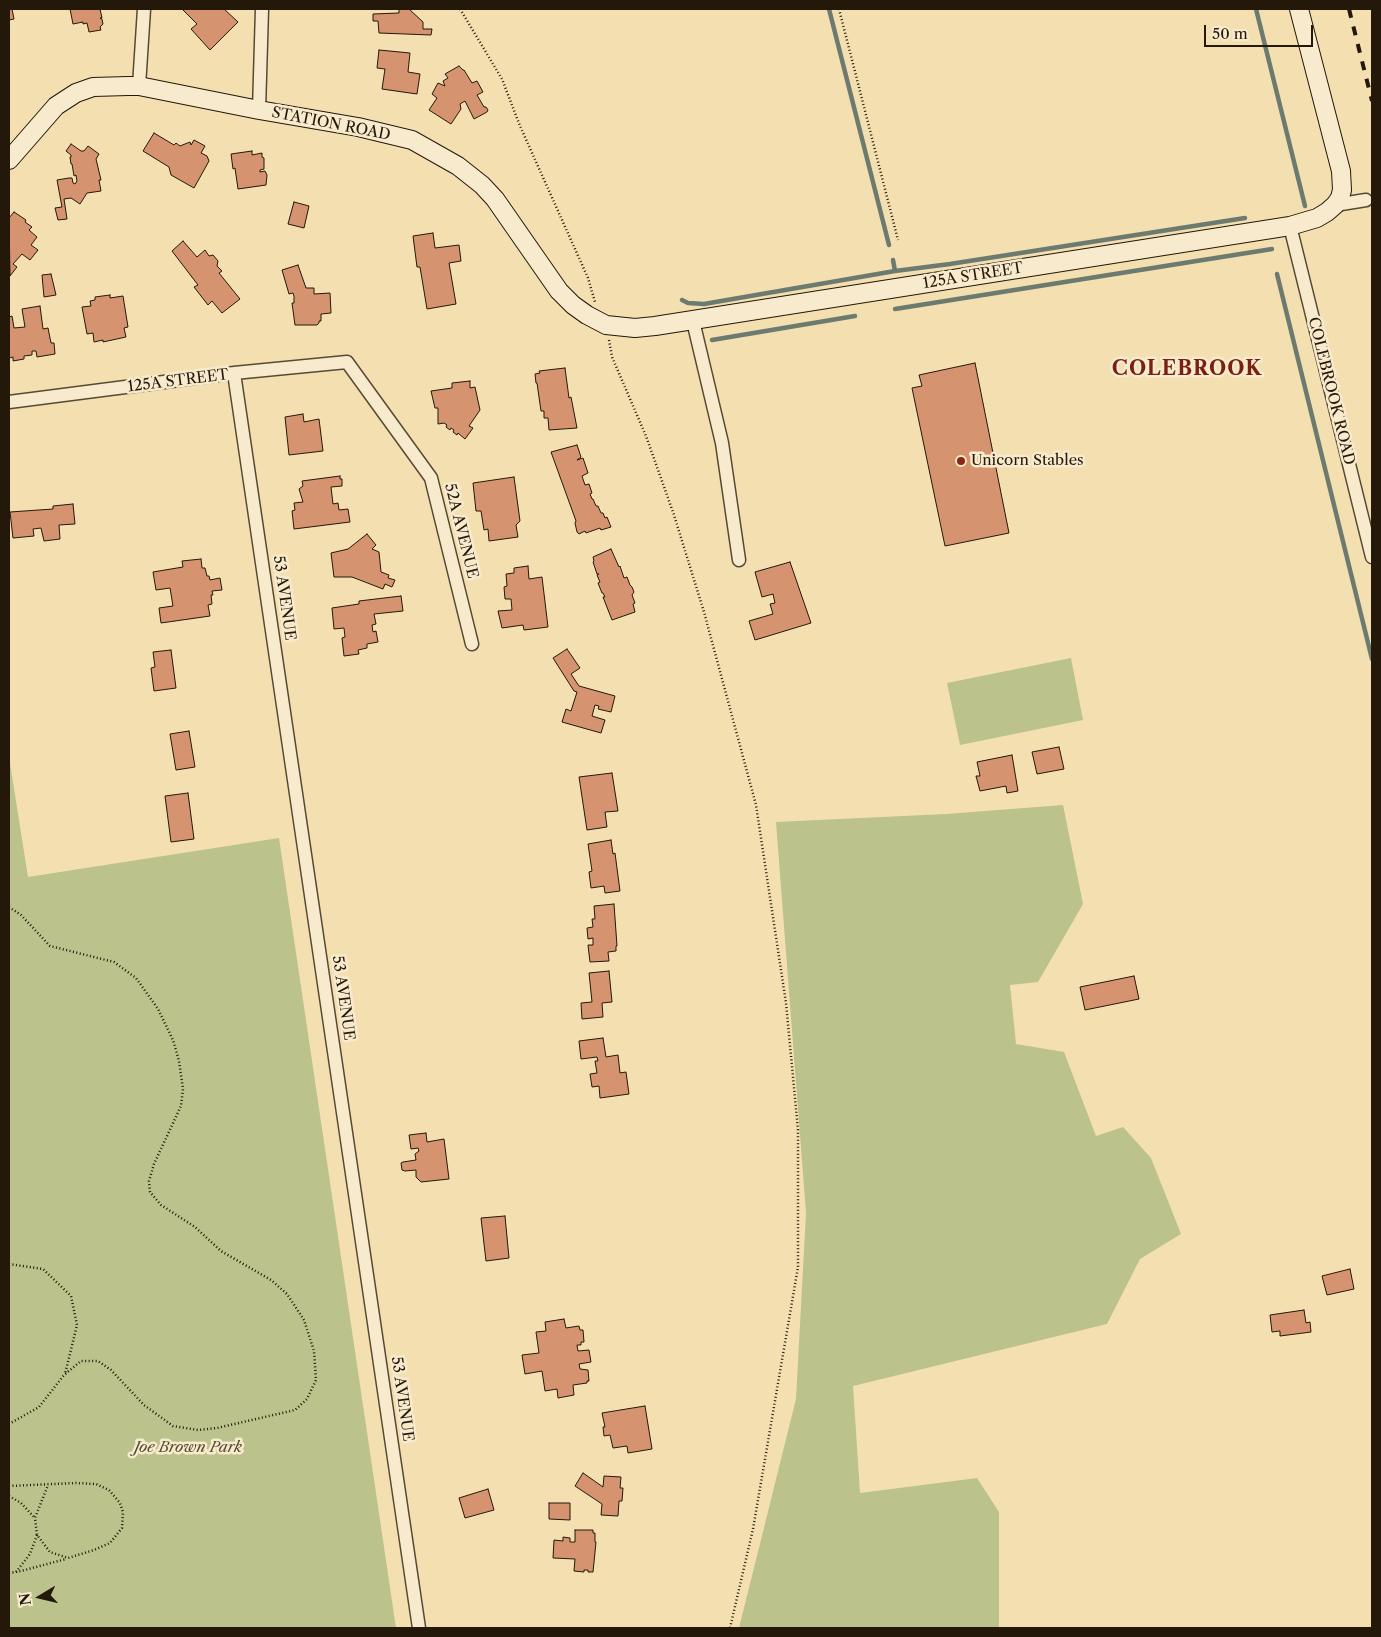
<!DOCTYPE html>
<style>
body{margin:0}
#map{position:relative;width:1381px;height:1637px;overflow:hidden;background:#f4dfb1;font-family:"Libre Caslon Text",serif}
canvas{display:block}
.frame{position:absolute;inset:0;border:10px solid #23180a;pointer-events:none}
.north{position:absolute;left:15px;top:1572px;width:50px;height:50px;-webkit-text-stroke:4px #f8eacc;paint-order:stroke;rotate:261deg;font-size:14px;font-weight:700;line-height:20px;text-align:center;color:#23180a}
.north::after{content:'';display:block;margin:auto;width:18px;height:22px;background:#23180a;clip-path:polygon(50% 0,100% 100%,50% 72%,0 100%)}
.scale{position:absolute;left:1204px;top:25px;width:109px;height:22px;box-sizing:border-box;border:2px solid #23180a;border-top:0;padding-left:6px;font-size:15px;line-height:18px;white-space:nowrap;color:#23180a;-webkit-text-stroke:4px #f8eacc;paint-order:stroke}
</style>
<div id="map">
<canvas width="1381" height="1637"></canvas>
<div class="frame"></div>
<div class="north">N</div>
<div class="scale">50 m</div>
</div>
<script>
const ctx = document.querySelector('canvas').getContext('2d');
ctx.lineJoin = 'round';
function fillPath(path, color) {
  ctx.fillStyle = color;
  ctx.fill(path, 'evenodd');
}
function poly(rows) {
  const path = new Path2D();
  for (const r of rows) {
    path.moveTo(r[0], r[1]);
    for (let i = 2; i < r.length; i += 2) path.lineTo(r[i], r[i + 1]);
  }
  return path;
}
function strokePath(path, color, width, dash) {
  ctx.strokeStyle = color;
  ctx.lineWidth = width;
  ctx.lineCap = dash ? 'butt' : 'round';
  ctx.setLineDash(dash || []);
  ctx.stroke(path);
}
function label(font, color, halo, rows, align = 'center') {
  ctx.font = font + ' "Libre Caslon Text",serif';
  ctx.lineWidth = 5;
  ctx.setLineDash([]);
  ctx.textBaseline = 'middle';
  ctx.strokeStyle = halo;
  ctx.fillStyle = color;
  for (const [text, x, y, turn = 0] of rows) {
    ctx.save();
    ctx.translate(x, y);
    ctx.rotate((+turn || 0) * Math.PI / 180);
    ctx.textAlign = isNaN(turn) ? turn : align;
    if (halo) ctx.strokeText(text, 0, 0);
    ctx.fillText(text, 0, 0);
    ctx.restore();
  }
}
const green = poly([
 [1071,658,1083,720,960,745,947,683],
 [9,757,28,877,279,838,396,1628,9,1628],
 [1063,805,1083,904,1038,982,1010,985,1016,1044,1064,1052,1096,1136,1123,1127,1151,1158,1181,1234,1140,1259,1107,1324,853,1386,860,1493,977,1478,999,1512,999,1628,739,1628,796,1399,806,1213,776,822,946,814]
]);
const stream = poly([
 [829,9,889,245],
 [1256,9,1305,206],
 [893,260,895,271],
 [1277,274,1372,659],
 [682,300,688,303,704,304,895,271,950,264,1245,218],
 [895,309,1272,249],
 [712,340,855,316]
]);
const building = poly([
 [9,9,12,9,14,19,9,20,9,9],
 [70,9,100,9,102,18,100,18,102,19,103,24,100,27,101,30,89,32,87,23,83,24,83,22,73,24,70,9],
 [182,9,224,9,238,22,210,50,191,29,197,24,182,9],
 [399,9,409,9,423,22,423,29,432,29,431,35,379,33,378,21,373,21,373,14,399,13,399,9],
 [379,50,410,53,408,72,420,74,417,94,382,89,385,69,377,68,379,50],
 [459,66,463,70,464,70,472,83,477,81,483,92,477,95,484,107,486,107,488,110,487,112,474,119,465,101,460,104,461,109,451,124,429,110,437,98,432,94,438,83,445,86,443,81,448,78,445,74,459,66],
 [154,133,174,145,176,143,180,146,190,142,191,145,194,140,205,146,201,153,207,156,209,161,194,188,171,175,169,167,143,151,154,133],
 [71,144,81,151,84,151,88,146,99,154,96,159,101,180,99,180,101,191,87,193,80,204,71,198,64,199,67,219,58,220,55,208,62,207,57,180,69,178,72,178,73,183,75,184,77,181,76,175,74,176,72,164,71,164,70,157,71,157,71,155,66,151,71,144],
 [252,151,252,155,262,153,262,157,264,158,264,169,260,170,260,172,265,171,267,175,266,185,238,189,235,168,233,169,231,154,252,151],
 [294,202,309,206,304,228,288,224,294,202],
 [14,212,26,220,25,222,32,227,29,230,37,237,31,245,38,250,30,260,22,254,13,264,17,267,10,276,9,218,14,212],
 [433,233,435,248,459,245,461,261,449,263,456,304,427,309,420,267,417,267,413,236,433,233],
 [183,241,197,257,205,250,209,256,213,255,218,261,217,266,222,271,219,273,240,299,222,313,212,301,208,305,194,287,198,285,172,251,183,241],
 [298,265,306,288,314,288,314,294,330,293,331,313,321,314,321,321,319,321,319,323,317,325,295,325,292,303,294,303,294,296,293,293,289,294,282,270,298,265],
 [51,274,56,295,44,297,42,275,51,274],
 [110,295,110,298,123,296,128,327,124,328,126,337,103,342,103,340,94,342,93,333,87,334,82,307,91,306,90,301,95,300,95,297,110,295],
 [40,306,43,329,48,328,51,343,54,343,55,354,37,357,36,351,32,351,32,355,24,356,24,359,13,361,13,357,9,358,9,317,12,316,14,328,25,327,22,309,40,306],
 [975,363,1009,533,945,546,912,388,922,386,919,375,975,363],
 [565,368,569,398,571,397,577,428,549,430,548,418,544,418,544,411,541,411,537,383,536,383,535,374,540,373,539,371,565,368],
 [470,381,470,388,475,387,480,410,469,426,473,428,465,439,458,433,457,435,453,432,454,430,451,428,450,430,446,427,447,425,444,423,438,424,438,408,435,408,431,391,452,388,452,383,470,381],
 [303,414,304,422,319,419,323,451,289,455,285,417,303,414],
 [577,445,581,457,577,460,583,458,588,473,582,476,585,485,589,484,592,493,590,494,592,499,593,499,596,506,598,506,601,513,603,513,605,518,607,517,611,527,601,530,600,528,586,533,585,531,579,534,577,532,575,523,576,521,551,452,577,445],
 [340,476,340,479,342,479,342,486,331,487,333,504,338,503,339,510,348,509,350,522,294,529,292,511,295,510,294,503,303,502,299,489,303,486,302,481,340,476],
 [514,477,520,521,516,525,518,537,489,541,488,529,484,530,481,511,476,511,473,483,514,477],
 [73,504,75,524,59,525,60,539,44,541,41,528,33,529,34,536,13,538,10,512,53,509,53,506,73,504],
 [367,534,376,545,372,549,379,552,381,572,389,575,388,578,395,580,392,587,385,584,383,589,352,577,334,577,331,553,348,549,367,534],
 [611,549,619,567,620,566,624,578,627,577,630,585,632,587,634,592,632,595,635,603,633,604,635,612,612,620,603,597,605,597,603,593,602,593,598,583,600,582,597,575,599,574,597,574,593,562,594,561,593,557,611,549],
 [201,559,202,568,205,568,207,576,209,576,210,580,220,578,222,590,212,591,213,595,211,595,212,604,208,605,210,616,161,623,159,608,173,606,170,588,156,590,153,572,183,567,182,561,201,559],
 [790,562,811,623,755,640,749,621,773,614,770,604,775,603,773,594,762,597,755,572,790,562],
 [528,566,529,579,542,577,548,627,524,630,523,625,502,628,498,611,512,610,511,599,505,599,504,587,507,586,506,574,514,573,514,568,528,566],
 [401,596,403,611,374,614,376,624,372,625,373,632,376,631,378,642,367,644,367,648,358,650,359,654,344,656,342,638,345,637,344,628,334,629,332,608,359,604,359,601,401,596],
 [567,649,580,668,571,674,579,686,615,696,611,712,598,709,599,706,595,705,592,716,605,720,601,733,562,722,566,709,571,711,577,692,574,691,553,658,567,649],
 [171,650,176,688,154,691,151,668,155,667,153,652,171,650],
 [189,731,195,767,176,770,170,734,189,731],
 [1059,747,1064,769,1037,774,1032,752,1059,747],
 [1012,755,1018,791,1007,793,1006,786,980,791,976,776,980,776,977,762,1012,755],
 [612,773,618,811,605,812,607,827,587,830,579,777,612,773],
 [188,793,194,839,171,842,165,796,188,793],
 [611,840,613,854,615,853,620,891,605,893,604,886,591,888,589,872,592,871,588,844,611,840],
 [614,904,617,946,616,946,616,951,608,952,609,961,590,962,588,945,593,945,593,938,588,939,587,928,593,927,592,919,595,919,594,906,614,904],
 [609,971,612,1002,602,1003,603,1017,582,1019,581,1003,592,1002,589,973,609,971],
 [1134,976,1139,999,1085,1010,1080,987,1134,976],
 [603,1038,606,1057,618,1055,620,1073,626,1072,629,1094,600,1098,599,1086,592,1087,590,1074,597,1073,595,1061,598,1061,597,1057,581,1059,579,1041,603,1038],
 [426,1133,427,1142,444,1139,449,1179,421,1182,416,1177,416,1170,405,1171,402,1170,401,1163,403,1162,416,1160,415,1154,419,1151,418,1148,411,1149,409,1135,426,1133],
 [505,1216,509,1258,486,1261,481,1218,505,1216],
 [1350,1269,1354,1289,1327,1295,1322,1276,1350,1269],
 [1304,1310,1306,1323,1310,1322,1311,1332,1280,1336,1280,1331,1272,1332,1270,1315,1304,1310],
 [564,1319,566,1328,579,1326,580,1330,583,1330,584,1342,581,1342,581,1345,577,1345,578,1351,589,1350,591,1362,579,1364,580,1369,588,1370,589,1381,587,1381,587,1383,573,1385,574,1395,558,1398,557,1389,545,1391,542,1371,525,1374,522,1355,539,1353,536,1332,546,1331,545,1322,564,1319],
 [645,1406,652,1449,628,1453,627,1446,613,1448,610,1435,604,1436,603,1427,605,1427,602,1413,645,1406],
 [583,1473,603,1487,604,1476,621,1477,620,1488,623,1488,622,1501,619,1501,618,1516,601,1515,602,1504,575,1486,583,1473],
 [488,1489,494,1510,465,1518,459,1498,488,1489],
 [549,1503,570,1503,570,1520,549,1519,549,1503],
 [575,1530,593,1530,593,1533,595,1533,595,1542,596,1542,593,1572,588,1572,588,1570,584,1570,584,1572,574,1571,575,1559,553,1558,554,1540,563,1541,563,1537,570,1538,570,1542,575,1542,575,1530]
]);
const path = poly([
 [460,9,502,79,520,126,588,278,595,302],
 [839,9,898,240],
 [609,340,612,357,646,436,674,515,704,612,756,805,786,1003,798,1130,798,1267,753,1529,730,1628],
 [9,907,21,915,50,946,114,962,136,978,158,1009,173,1040,179,1061,183,1089,181,1106,154,1164,149,1181,150,1192,161,1205,195,1227,221,1251,271,1280,287,1294,304,1320,314,1351,316,1380,307,1399,295,1410,217,1428,198,1430,173,1426,144,1405,111,1370,98,1361,81,1361,64,1375,39,1407,9,1424],
 [9,1264,43,1269,71,1296,77,1325,65,1374],
 [9,1486,76,1483,96,1484,109,1490,120,1503,123,1512,122,1528,110,1543,94,1550,68,1558,50,1552,37,1535,35,1518,48,1485],
 [9,1496,21,1503,34,1517],
 [16,1572,30,1554,37,1535],
 [9,1573,21,1571,66,1559]
]);
const street = poly([
 [139,86,144,9],
 [259,110,262,9],
 [1335,205,1366,200],
 [1290,226,1372,557],
 [693,321,722,443,739,560],
 [234,373,419,1628],
 [9,402,234,373,347,362,431,478,472,644]
]);
const secondary = poly([
 [9,160,56,106,76,93,93,87,128,86,139,86,259,110,358,127,412,140,458,166,482,185,495,199,559,291,573,305,587,315,606,325,635,328,655,326,1290,226,1317,218,1327,212,1335,205,1340,198,1342,190,1341,171,1299,9]
]);
const rail = poly([
 [1349,9,1372,101]
]);
const markers = [
 [961,461,5,"#8f2418"]
];
const streetNames = [
 ["STATION ROAD",331,124,11],
 ["125A STREET",973,276,-9],
 ["125A STREET",178,381,-7],
 ["COLEBROOK ROAD",1331,391,76],
 ["52A AVENUE",461,531,76],
 ["53 AVENUE",284,598,82],
 ["53 AVENUE",343,998,82],
 ["53 AVENUE",402,1399,82]
];
const poiNames = [
 ["Unicorn Stables",971,461]
];
const parkNames = [
 ["Joe Brown Park",188,1448]
];
const districtNames = [
 ["COLEBROOK",1187,369]
];
fillPath(green, '#bbc28c');
strokePath(stream, '#6c7a6f', 4.5);
fillPath(building, '#d59370');
strokePath(building, '#23180a', 1);
strokePath(street, '#574a34', 15);
strokePath(secondary, '#23180a', 20);
strokePath(path, '#23180a', 2.5, [1, 2.5]);
strokePath(street, '#f8eacc', 12);
strokePath(secondary, '#f8eacc', 18);
strokePath(rail, '#23180a', 4, [9, 9]);
for (const [x, y, r, color] of markers) {
  const dot = new Path2D();
  dot.arc(x, y, r, 0, 2 * Math.PI);
  ctx.fillStyle = color;
  ctx.fill(dot);
  strokePath(dot, '#f8eacc', 2);
}
label('15px', '#23180a', '#f8eacc', streetNames);
label('15px', '#23180a', '#f8eacc', poiNames, 'left');
label('italic 15px', '#514b31', '#f8eacc', parkNames);
ctx.letterSpacing = '1px';
label('bold 20px', '#7a1f14', '#f8eacc', districtNames);
ctx.letterSpacing = '0px';
</script>
